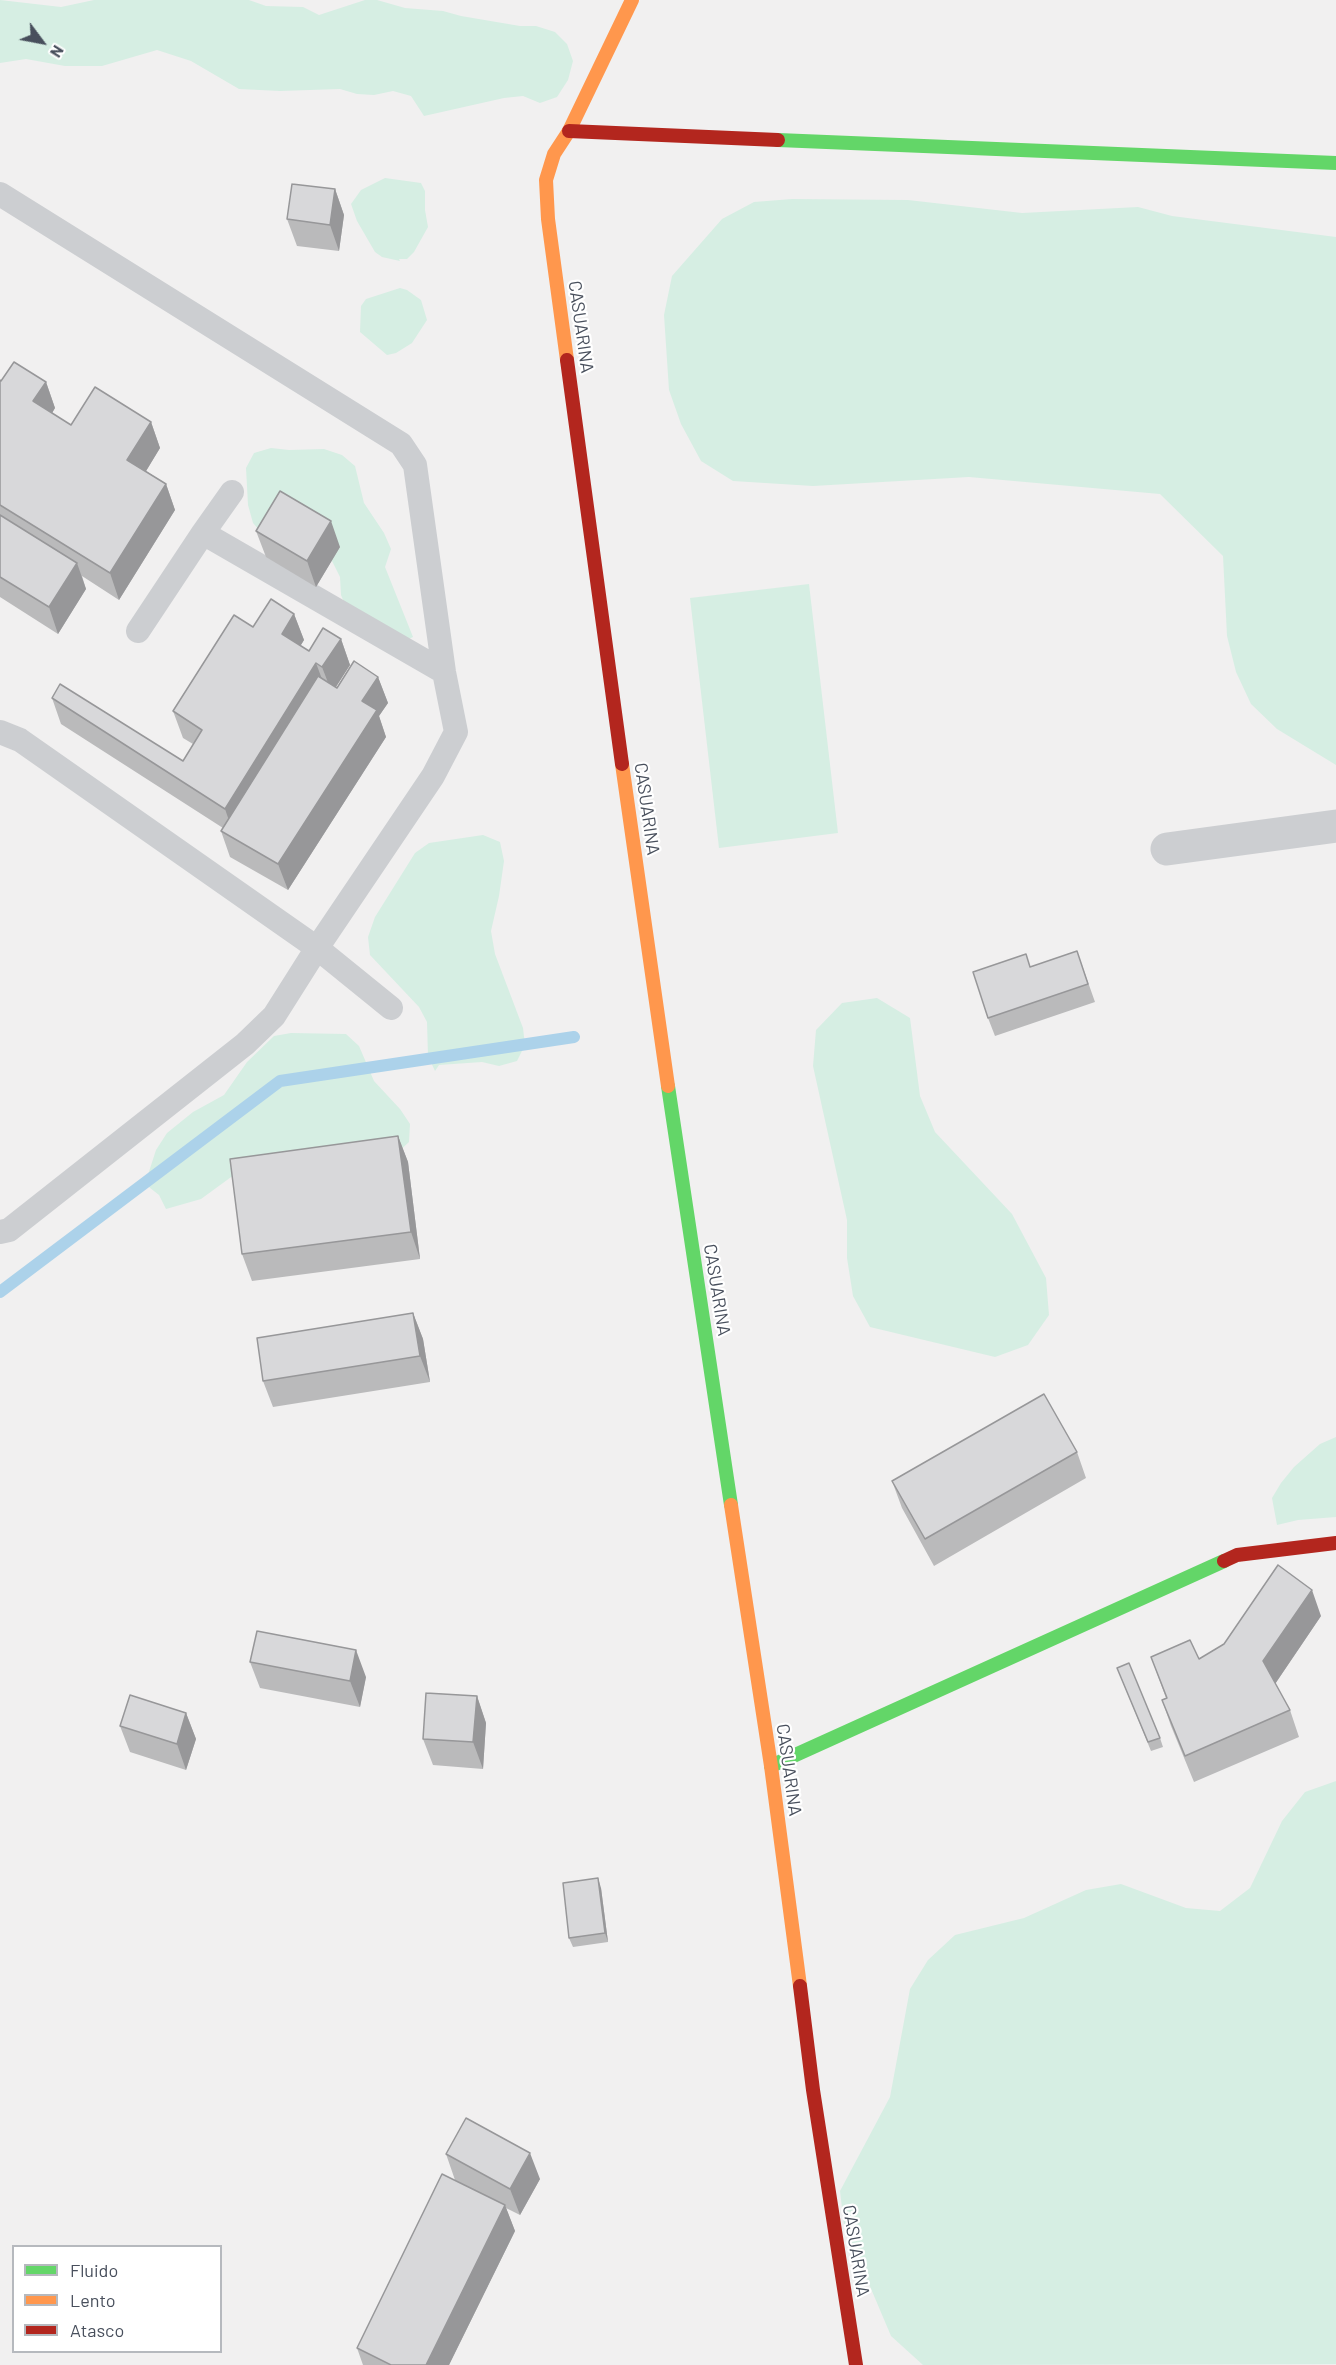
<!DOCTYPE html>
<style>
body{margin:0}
#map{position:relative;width:1336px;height:2365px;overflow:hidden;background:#f1f0f0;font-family:Barlow,sans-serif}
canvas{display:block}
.legend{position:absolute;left:12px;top:2245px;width:210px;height:108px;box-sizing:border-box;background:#fff;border:2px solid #b6b9be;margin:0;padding:8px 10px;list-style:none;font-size:18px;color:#484f5c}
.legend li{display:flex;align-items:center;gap:12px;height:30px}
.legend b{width:30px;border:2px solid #b6b9be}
.north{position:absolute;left:12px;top:12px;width:60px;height:60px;-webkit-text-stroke:4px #fff;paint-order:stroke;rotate:122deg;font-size:16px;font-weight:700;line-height:24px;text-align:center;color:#484f5c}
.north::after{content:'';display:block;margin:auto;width:21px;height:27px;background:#484f5c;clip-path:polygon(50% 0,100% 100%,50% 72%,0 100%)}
</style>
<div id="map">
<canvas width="1336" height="2365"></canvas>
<ul class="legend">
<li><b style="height:8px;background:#63d668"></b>Fluido</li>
<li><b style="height:8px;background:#ff974d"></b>Lento</li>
<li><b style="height:8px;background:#b3261e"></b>Atasco</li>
</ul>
<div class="north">N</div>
</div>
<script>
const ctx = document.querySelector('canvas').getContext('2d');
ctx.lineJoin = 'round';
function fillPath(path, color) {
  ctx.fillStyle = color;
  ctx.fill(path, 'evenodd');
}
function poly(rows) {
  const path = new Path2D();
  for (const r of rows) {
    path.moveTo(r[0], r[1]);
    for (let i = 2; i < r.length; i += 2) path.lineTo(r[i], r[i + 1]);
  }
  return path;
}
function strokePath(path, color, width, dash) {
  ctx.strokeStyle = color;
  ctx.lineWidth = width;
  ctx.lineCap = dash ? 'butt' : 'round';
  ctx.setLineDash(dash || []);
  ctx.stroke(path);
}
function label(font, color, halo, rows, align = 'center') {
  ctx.font = font + ' Barlow,sans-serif';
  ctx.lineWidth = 4.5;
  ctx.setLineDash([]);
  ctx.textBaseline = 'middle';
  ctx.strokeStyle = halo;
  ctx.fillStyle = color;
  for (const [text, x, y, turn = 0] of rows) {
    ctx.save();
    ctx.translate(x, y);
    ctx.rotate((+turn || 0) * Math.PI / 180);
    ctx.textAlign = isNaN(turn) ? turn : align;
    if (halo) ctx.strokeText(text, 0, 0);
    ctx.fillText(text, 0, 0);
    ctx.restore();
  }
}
const green = poly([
 [0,0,61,7,94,0,249,0,266,6,303,7,319,15,365,0,377,0,405,8,443,11,461,16,520,26,536,26,555,32,567,44,573,61,568,80,557,97,540,103,523,96,504,98,424,116,411,96,393,91,374,95,357,94,340,89,280,91,239,89,191,61,157,50,102,66,65,66,26,59,0,63],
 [385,178,421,183,425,191,425,210,428,227,414,252,407,259,399,259,400,261,382,257,375,252,357,221,351,204,361,190],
 [792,199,908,200,1022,213,1138,207,1172,216,1336,237,1336,765,1277,729,1251,704,1236,672,1227,636,1223,556,1160,494,969,477,813,486,733,481,701,461,681,424,669,390,664,315,672,276,722,219,754,202],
 [400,288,407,290,421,300,427,320,412,343,396,353,387,355,360,332,361,306,366,299],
 [271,448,289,450,324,449,342,455,355,466,364,503,384,533,391,549,385,567,413,637,396,645,353,624,341,595,340,577,332,561,315,559,266,538,253,523,248,505,246,468,254,453],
 [809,584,838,833,719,848,690,598],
 [483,835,500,842,504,861,499,896,491,931,495,954,523,1028,525,1045,517,1061,499,1066,482,1062,439,1065,435,1071,428,1056,427,1022,419,1007,370,955,368,937,375,917,415,853,429,843],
 [877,998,910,1018,920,1096,935,1132,1012,1214,1046,1278,1049,1315,1028,1345,995,1357,870,1327,853,1296,847,1258,847,1220,813,1066,816,1030,842,1003],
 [291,1033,346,1034,359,1046,374,1081,400,1109,410,1124,409,1142,395,1155,249,1164,201,1199,166,1209,159,1195,145,1184,156,1150,167,1133,193,1112,224,1095,247,1062,274,1036],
 [1336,1437,1336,1517,1298,1520,1277,1525,1272,1498,1281,1483,1294,1467,1320,1444],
 [1336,1781,1336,2364,923,2365,891,2336,844,2225,840,2191,890,2097,910,1989,928,1960,955,1935,1024,1918,1086,1890,1121,1884,1186,1908,1220,1911,1250,1888,1282,1821,1305,1792]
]);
const stream = poly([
 [0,1292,280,1081,574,1037]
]);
const lane = poly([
 [0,194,401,444,415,465,444,672,456,732,433,776,317,948,274,1016,245,1044,9,1230,0,1232],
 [232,492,203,533,444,672],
 [138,631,203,533],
 [0,732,20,740,317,948,391,1008]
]);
const street = poly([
 [1167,849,1336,826]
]);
const fast = poly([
 [778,140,1336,163],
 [668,1086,731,1505],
 [771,1766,1224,1561]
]);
const slow = poly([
 [567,360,548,219,546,180,554,154,569,131,632,0],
 [622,764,668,1086],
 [731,1505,771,1766,800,1986]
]);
const jam = poly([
 [569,131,778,140],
 [567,360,622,764],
 [1224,1561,1237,1555,1336,1543],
 [800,1986,813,2090,856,2365]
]);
const wall = poly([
 [335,189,344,215,339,251,297,246,287,219],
 [0,380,1,381,46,382,55,408,52,413,71,425,151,422,160,448,146,471,166,484,175,510,119,600,82,576,86,589,58,634,0,597],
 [256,531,340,547,316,587,266,557],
 [294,614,304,640,300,646,309,651,341,639,350,665,336,687,337,688,378,677,388,703,379,716,386,737,288,890,230,857,221,831,223,828,61,724,52,698,183,761,193,744,183,738,173,711,253,627],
 [1077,951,1095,1002,995,1036,988,1018,1030,967],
 [398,1136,408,1162,420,1259,252,1281,242,1254],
 [413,1313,423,1339,430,1382,273,1407,263,1381],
 [1077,1452,1086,1478,934,1566,902,1508,892,1481],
 [1321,1616,1275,1684,1290,1710,1299,1737,1194,1782,1171,1726,1162,1700,1166,1698,1151,1657,1199,1659],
 [250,1662,366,1677,360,1707,260,1688],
 [1121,1678,1160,1738,1163,1747,1151,1751],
 [477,1696,486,1723,483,1769,433,1765,423,1739],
 [186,1713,196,1739,186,1770,130,1752,120,1726],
 [601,1888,608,1942,573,1947,569,1938],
 [446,2154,540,2179,520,2215,506,2208,515,2231,449,2365,363,2365,357,2348,455,2180]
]);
const shadedWall = poly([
 [335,189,344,215,339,251,330,225],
 [46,382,55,408,43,428,33,401],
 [151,422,160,448,137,486,127,460],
 [166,484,175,510,119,600,110,573],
 [331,521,340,547,316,587,307,561],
 [77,563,86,589,58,634,49,607],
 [294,614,304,640,292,660,282,634],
 [341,639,350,665,332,693,322,667],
 [316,663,326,690,234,835,225,809],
 [378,677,388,703,379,716,386,737,288,890,278,864,362,701],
 [398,1136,408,1162,420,1259,411,1232],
 [413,1313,423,1339,430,1382,420,1356],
 [1312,1590,1321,1616,1273,1687,1263,1661],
 [356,1650,366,1677,360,1707,350,1681],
 [477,1696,486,1723,483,1769,473,1742],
 [186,1713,196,1739,186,1770,177,1744],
 [598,1878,601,1888,608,1942,605,1933],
 [530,2153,540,2179,520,2215,510,2189],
 [505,2205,515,2231,449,2365,426,2365]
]);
const building = poly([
 [292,184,335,189,330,225,287,219,292,184],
 [14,362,46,382,33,401,71,425,95,387,151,422,127,460,166,484,110,573,0,505,0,380,1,381,14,362],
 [280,491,331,521,307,561,256,531,280,491],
 [0,515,77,563,49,607,0,577,0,515],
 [271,599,294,614,282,634,309,651,323,628,341,639,322,667,316,663,225,809,52,698,60,684,183,761,202,730,173,711,234,615,253,627,271,599],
 [354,661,378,677,362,701,377,710,278,864,221,831,318,676,337,688,354,661],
 [1077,951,1088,984,988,1018,973,972,1026,954,1030,967,1077,951],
 [398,1136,411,1232,242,1254,230,1159,398,1136],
 [413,1313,420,1356,263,1381,257,1338,413,1313],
 [1044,1394,1077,1452,925,1539,892,1481,1044,1394],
 [1278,1565,1312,1590,1263,1661,1290,1710,1185,1756,1162,1700,1167,1698,1151,1657,1190,1640,1199,1659,1224,1644,1278,1565],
 [257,1631,356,1650,350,1681,250,1662,257,1631],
 [1129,1663,1160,1738,1148,1742,1117,1668,1129,1663],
 [426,1693,477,1696,473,1742,423,1739,426,1693],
 [130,1695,186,1713,177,1744,120,1726,130,1695],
 [598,1878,605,1933,569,1938,563,1883,598,1878],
 [466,2118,530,2153,510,2189,446,2154,466,2118],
 [442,2174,505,2205,426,2365,391,2365,357,2348,442,2174]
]);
const streetNames = [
 ["CASUARINA",581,327,82],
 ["CASUARINA",647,809,82],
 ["CASUARINA",717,1290,81],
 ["CASUARINA",789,1770,82],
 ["CASUARINA",856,2251,81]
];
fillPath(green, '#d6eee3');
strokePath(stream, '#acd2ea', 12);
strokePath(lane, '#ccced1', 24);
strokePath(street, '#ccced1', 33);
strokePath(fast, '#63d668', 14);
strokePath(slow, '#ff974d', 14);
strokePath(jam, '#b3261e', 14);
fillPath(wall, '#bababb');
fillPath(shadedWall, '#979799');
fillPath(building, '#d8d8da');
strokePath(building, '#979799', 1.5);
label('18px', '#484f5c', '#fff', streetNames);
</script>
